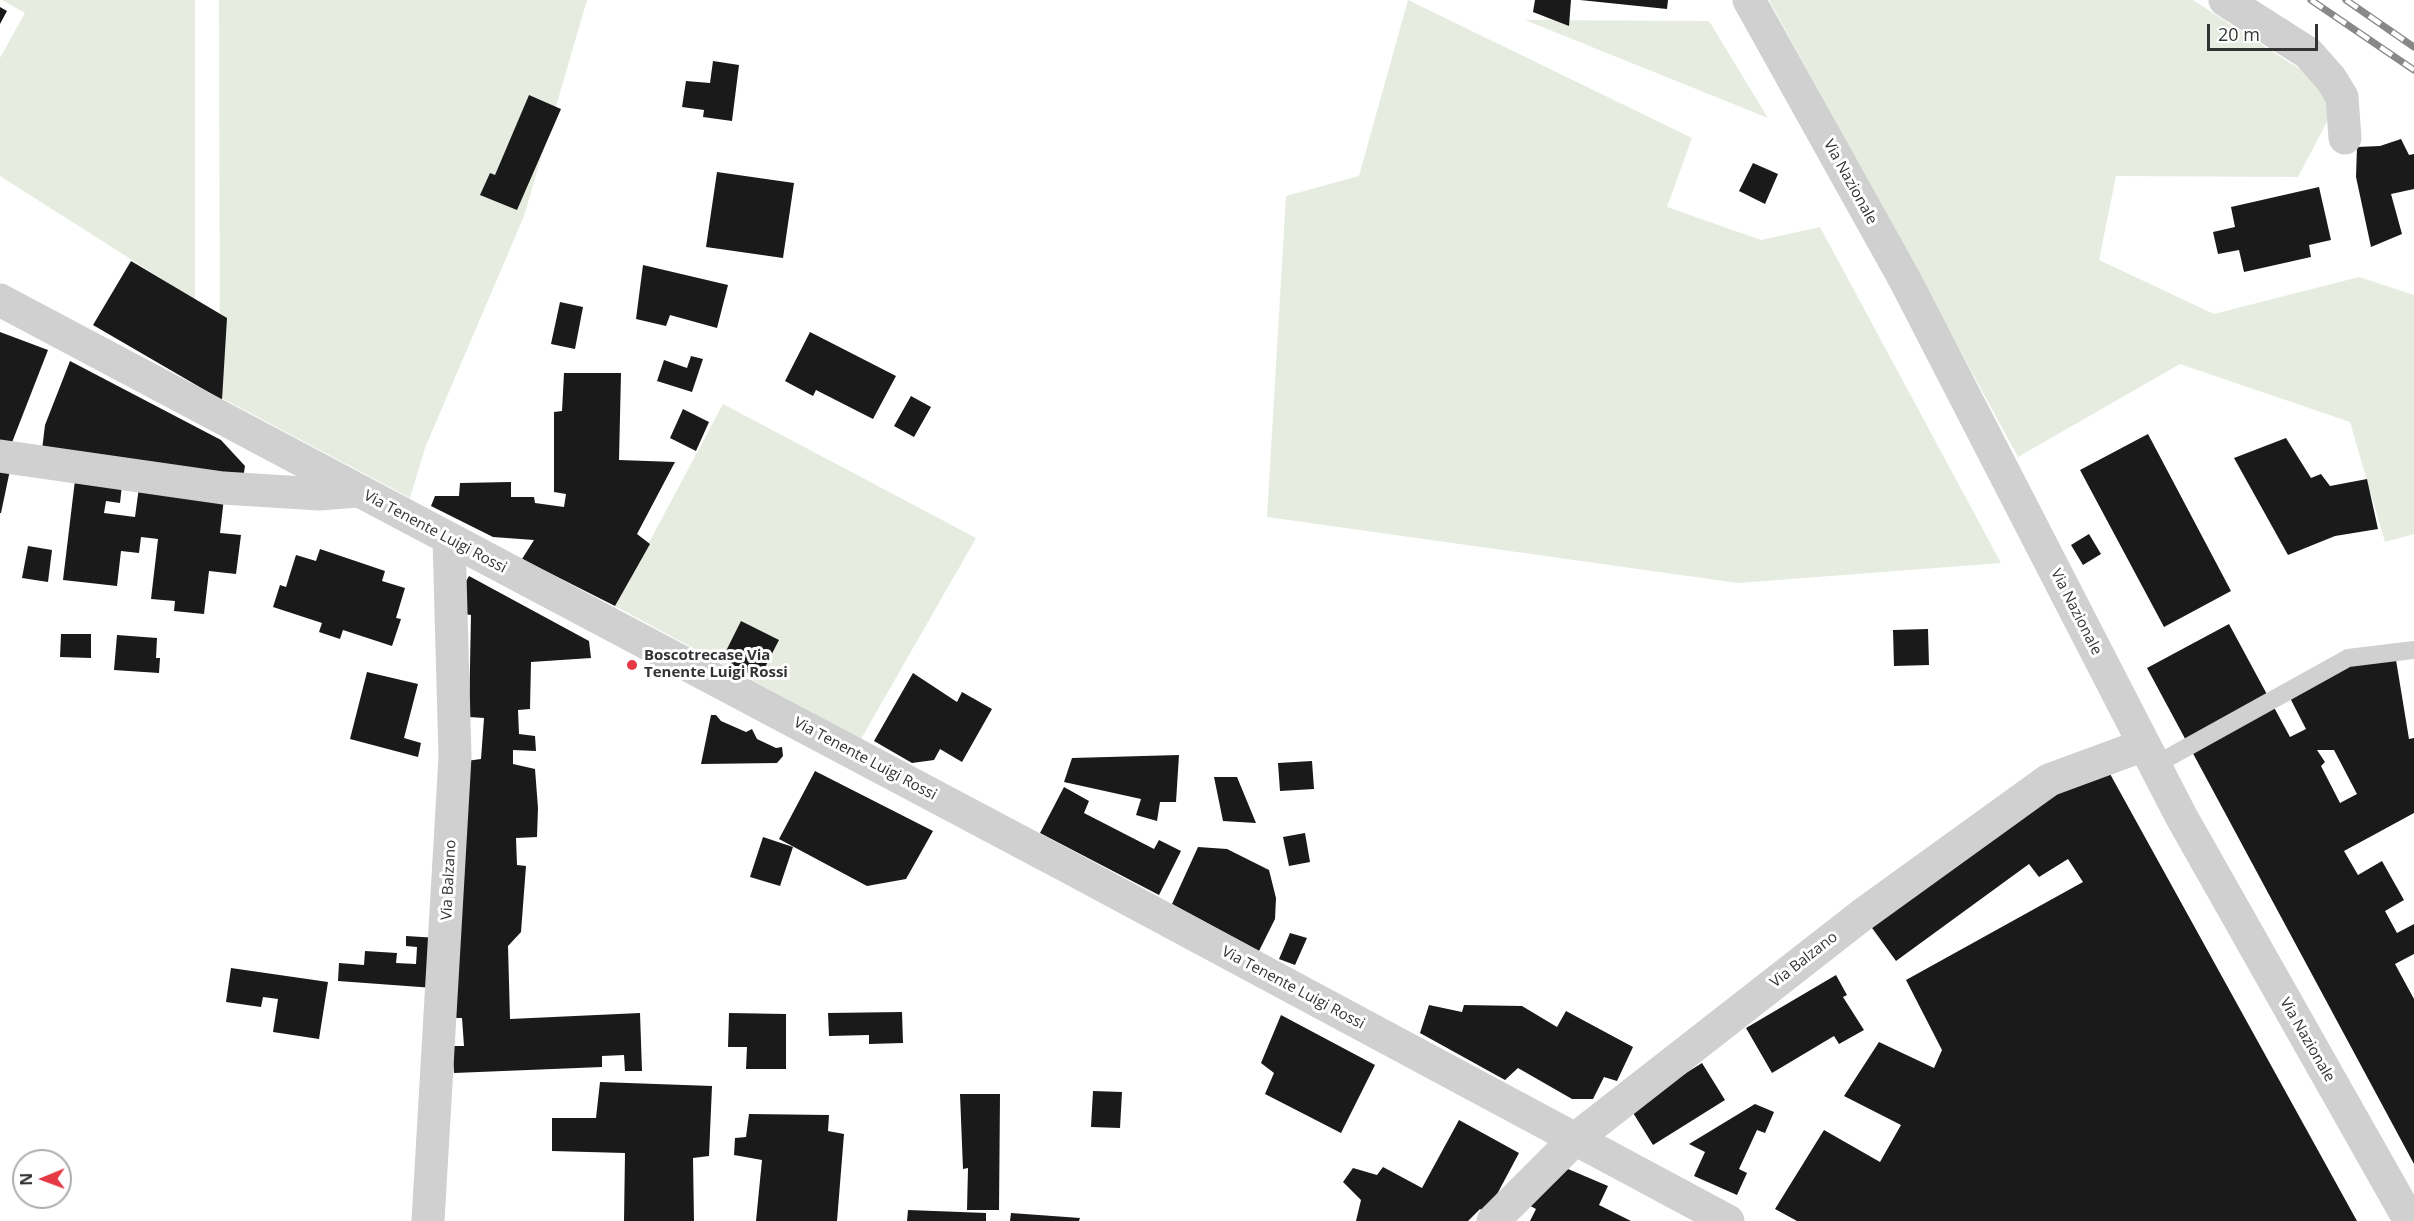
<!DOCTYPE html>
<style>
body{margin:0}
#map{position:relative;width:2414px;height:1221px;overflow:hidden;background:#fff;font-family:"Open Sans",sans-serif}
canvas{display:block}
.north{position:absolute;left:12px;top:1149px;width:60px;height:60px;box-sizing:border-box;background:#fff;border:2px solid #adadad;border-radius:50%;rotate:269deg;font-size:16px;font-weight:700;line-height:24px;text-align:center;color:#333}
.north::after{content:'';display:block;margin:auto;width:21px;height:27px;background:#e63946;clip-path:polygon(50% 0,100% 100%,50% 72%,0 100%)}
.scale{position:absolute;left:2207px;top:24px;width:111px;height:27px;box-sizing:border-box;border:3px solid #333;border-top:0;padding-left:8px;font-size:18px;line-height:21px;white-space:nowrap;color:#333;-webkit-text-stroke:4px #fff;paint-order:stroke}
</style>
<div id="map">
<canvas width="2414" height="1221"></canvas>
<div class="north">N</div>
<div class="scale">20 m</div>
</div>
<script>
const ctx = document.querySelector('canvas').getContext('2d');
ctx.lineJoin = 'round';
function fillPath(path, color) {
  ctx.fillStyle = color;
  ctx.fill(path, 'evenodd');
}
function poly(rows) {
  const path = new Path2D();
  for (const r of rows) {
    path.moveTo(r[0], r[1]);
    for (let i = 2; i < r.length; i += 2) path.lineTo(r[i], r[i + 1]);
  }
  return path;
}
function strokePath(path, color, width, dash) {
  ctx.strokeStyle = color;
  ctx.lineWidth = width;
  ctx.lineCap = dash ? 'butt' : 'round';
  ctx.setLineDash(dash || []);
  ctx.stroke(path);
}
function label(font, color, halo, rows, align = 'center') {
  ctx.font = font + ' "Open Sans",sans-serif';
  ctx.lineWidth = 6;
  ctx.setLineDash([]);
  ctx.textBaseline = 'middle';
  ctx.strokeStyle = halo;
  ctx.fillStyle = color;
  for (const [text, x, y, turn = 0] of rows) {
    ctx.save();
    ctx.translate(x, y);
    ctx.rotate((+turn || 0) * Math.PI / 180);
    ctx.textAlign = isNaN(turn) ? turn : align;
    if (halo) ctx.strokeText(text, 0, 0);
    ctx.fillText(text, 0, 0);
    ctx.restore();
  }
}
const green = poly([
 [2,0,195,0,195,300,0,176,0,58,25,13],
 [219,0,587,0,524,216,425,448,410,498,220,397],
 [1408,0,1692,138,1667,207,1761,240,1820,227,2001,563,1738,583,1267,517,1286,196,1359,176],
 [1769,0,2193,0,2315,79,2332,112,2298,177,2116,176,2099,260,2214,314,2359,277,2414,295,2414,534,2385,542,2350,422,2180,364,2018,457],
 [1525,20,1709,21,1768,118],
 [723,404,976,538,861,739,615,606]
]);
const building = poly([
 [1535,0,1571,0,1569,26,1533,12],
 [1580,0,1668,0,1667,9],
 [0,7,7,11,0,24],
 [713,61,739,65,732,121,703,117,704,110,682,107,686,81,710,83],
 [529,95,561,109,517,210,480,195,490,173,495,175],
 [2401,139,2409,155,2414,154,2414,189,2391,194,2402,234,2371,247,2356,177,2357,147,2380,146],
 [1753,163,1778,174,1765,204,1739,191],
 [717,172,794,183,783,258,706,247],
 [2319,187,2331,240,2309,245,2311,257,2244,272,2239,250,2218,254,2213,232,2235,227,2231,207],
 [131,261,227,318,222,400,93,325],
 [643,265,728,285,717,328,670,315,666,326,636,319],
 [560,302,583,307,575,349,551,344],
 [0,332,48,350,11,445,0,443],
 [810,332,896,376,873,419,816,390,813,396,785,381],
 [691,356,703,359,692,392,657,381,664,360,687,368],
 [70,361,221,440,245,466,243,479,42,450,45,425],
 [564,373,621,373,619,460,675,462,637,534,650,544,615,606,522,559,534,540,493,537,431,506,435,496,459,496,460,483,511,482,511,497,534,497,535,503,564,507,566,494,554,492,554,412,562,411],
 [911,396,931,407,914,437,894,426],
 [683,409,709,422,696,451,670,438],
 [2148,434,2231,591,2164,627,2080,470],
 [2286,438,2311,478,2321,474,2330,486,2367,479,2378,529,2335,536,2288,555,2234,458],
 [0,468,10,470,1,513,0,513],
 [75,480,122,485,120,503,106,501,104,513,135,517,139,487,224,498,220,533,241,535,236,574,209,571,204,614,174,611,175,601,151,599,158,539,141,537,139,553,121,551,117,586,63,580],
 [2089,534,2101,554,2083,565,2071,545],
 [28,546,52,550,48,582,22,578],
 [320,549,385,571,382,581,405,588,396,618,401,619,392,646,343,630,340,639,319,632,322,623,273,607,280,585,286,587,296,555,316,561],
 [469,576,589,641,591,658,531,662,530,709,518,710,519,734,535,736,536,751,513,750,513,764,535,769,538,808,537,837,516,838,517,865,526,866,521,932,508,946,510,1019,640,1013,642,1071,625,1071,624,1055,602,1056,602,1067,454,1073,452,1046,464,1046,462,1018,452,1018,466,761,481,759,484,718,469,717,471,615,463,614,465,583],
 [741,621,779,640,759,679,722,659],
 [2229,624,2290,737,2306,729,2290,698,2352,661,2396,660,2409,739,2414,738,2414,813,2344,851,2358,875,2382,861,2404,900,2385,911,2397,933,2414,924,2414,954,2395,964,2414,999,2414,1164,2147,668],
 [2317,750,2334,750,2357,794,2340,803,2321,766,2325,762],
 [1928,629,1929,665,1894,666,1893,630],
 [61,634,91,634,91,658,60,657],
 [117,635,157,638,156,658,160,658,159,673,114,670],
 [367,672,418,684,404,738,421,743,418,757,350,739],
 [913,673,957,702,962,692,992,709,962,762,940,749,934,760,912,763,874,741],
 [711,715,716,715,721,721,746,732,752,729,757,739,776,748,782,747,783,756,777,763,701,764],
 [1179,755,1176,802,1160,802,1157,821,1136,815,1141,799,1064,782,1072,758],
 [1312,761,1314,789,1280,791,1278,763],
 [2104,763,2357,1221,1797,1221,1775,1209,1824,1130,1880,1162,1901,1125,1844,1096,1879,1042,1934,1068,1942,1050,1906,980,2083,882,2068,859,2039,877,2029,864,1896,961,1867,921],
 [815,771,933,831,906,879,867,886,779,839],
 [1214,777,1237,777,1256,823,1223,821],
 [1064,787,1089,801,1084,813,1154,849,1159,840,1181,851,1159,895,1040,833],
 [1305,833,1310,862,1289,866,1283,837],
 [763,837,793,847,780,886,750,877],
 [1198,847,1227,849,1269,870,1276,898,1275,919,1259,951,1172,904],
 [1290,933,1307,938,1295,965,1279,959],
 [406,936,438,938,434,988,338,981,339,963,364,965,365,951,397,953,396,963,416,964,417,947,406,946],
 [231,968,328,982,319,1039,273,1032,278,999,263,997,261,1007,226,1002],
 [1836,975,1847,995,1843,997,1864,1030,1839,1044,1834,1036,1772,1073,1746,1028],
 [1429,1005,1462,1012,1464,1005,1522,1006,1557,1027,1566,1011,1633,1047,1617,1081,1604,1077,1593,1099,1572,1099,1518,1068,1505,1080,1420,1033],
 [902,1012,903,1043,869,1044,869,1035,829,1036,828,1013],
 [729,1013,786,1014,786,1069,746,1069,747,1047,728,1047],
 [1281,1015,1375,1065,1341,1133,1265,1094,1274,1073,1261,1063],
 [1702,1063,1725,1100,1653,1145,1630,1108],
 [600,1082,712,1086,709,1156,693,1158,694,1221,624,1221,625,1153,552,1151,552,1118,596,1118],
 [1093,1091,1122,1092,1120,1128,1091,1127],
 [960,1094,1000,1094,999,1210,967,1210,968,1168,963,1169],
 [1755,1104,1774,1112,1765,1133,1757,1130,1739,1169,1747,1173,1737,1195,1694,1176,1705,1152,1689,1144],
 [749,1114,829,1115,828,1131,844,1134,837,1221,756,1221,762,1160,734,1155,735,1138,746,1137],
 [1459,1120,1519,1153,1487,1213,1480,1209,1468,1221,1356,1221,1361,1200,1343,1182,1353,1168,1377,1175,1383,1167,1422,1188],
 [1561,1166,1608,1186,1599,1205,1631,1221,1530,1221,1536,1209,1523,1202],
 [908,1210,986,1213,986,1221,907,1221],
 [1011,1213,1080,1218,1079,1221,1010,1221]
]);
const service = poly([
 [2155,765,2348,658,2414,650]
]);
const minor = poly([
 [2225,0,2308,53,2331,79,2342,97,2345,138],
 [0,456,223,488,319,494,358,491],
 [428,1221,455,757,449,539],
 [1493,1221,1575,1139,1862,915,2049,780,2144,745]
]);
const tertiary = poly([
 [1749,0,1905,280,2181,816,2410,1221],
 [0,300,1072,869,1728,1221]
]);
const rail = poly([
 [2311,0,2414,70],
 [2346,0,2414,47]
]);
const markers = [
 [632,665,6,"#e63946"]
];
const streetNames = [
 ["Via Nazionale",1850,182,61],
 ["Via Tenente Luigi Rossi",435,532,28],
 ["Via Nazionale",2076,612,63],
 ["Via Tenente Luigi Rossi",865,759,28],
 ["Via Balzano",449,880,-87],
 ["Via Balzano",1804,960,-38],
 ["Via Tenente Luigi Rossi",1293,988,28],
 ["Via Nazionale",2307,1040,60]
];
const poiNames = [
 ["Boscotrecase Via",644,656],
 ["Tenente Luigi Rossi",644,673]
];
fillPath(green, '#e6ecdf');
fillPath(building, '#1a1a1a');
strokePath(service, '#d0d0d0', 18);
strokePath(minor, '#d0d0d0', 33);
strokePath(tertiary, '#d0d0d0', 33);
strokePath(rail, '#888', 7);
strokePath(rail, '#fff', 4.5, [14]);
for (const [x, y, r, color] of markers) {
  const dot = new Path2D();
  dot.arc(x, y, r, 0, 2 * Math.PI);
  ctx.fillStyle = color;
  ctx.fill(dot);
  strokePath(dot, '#fff', 2);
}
label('15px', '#333', '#fff', streetNames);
label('bold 15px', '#333', '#fff', poiNames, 'left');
</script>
